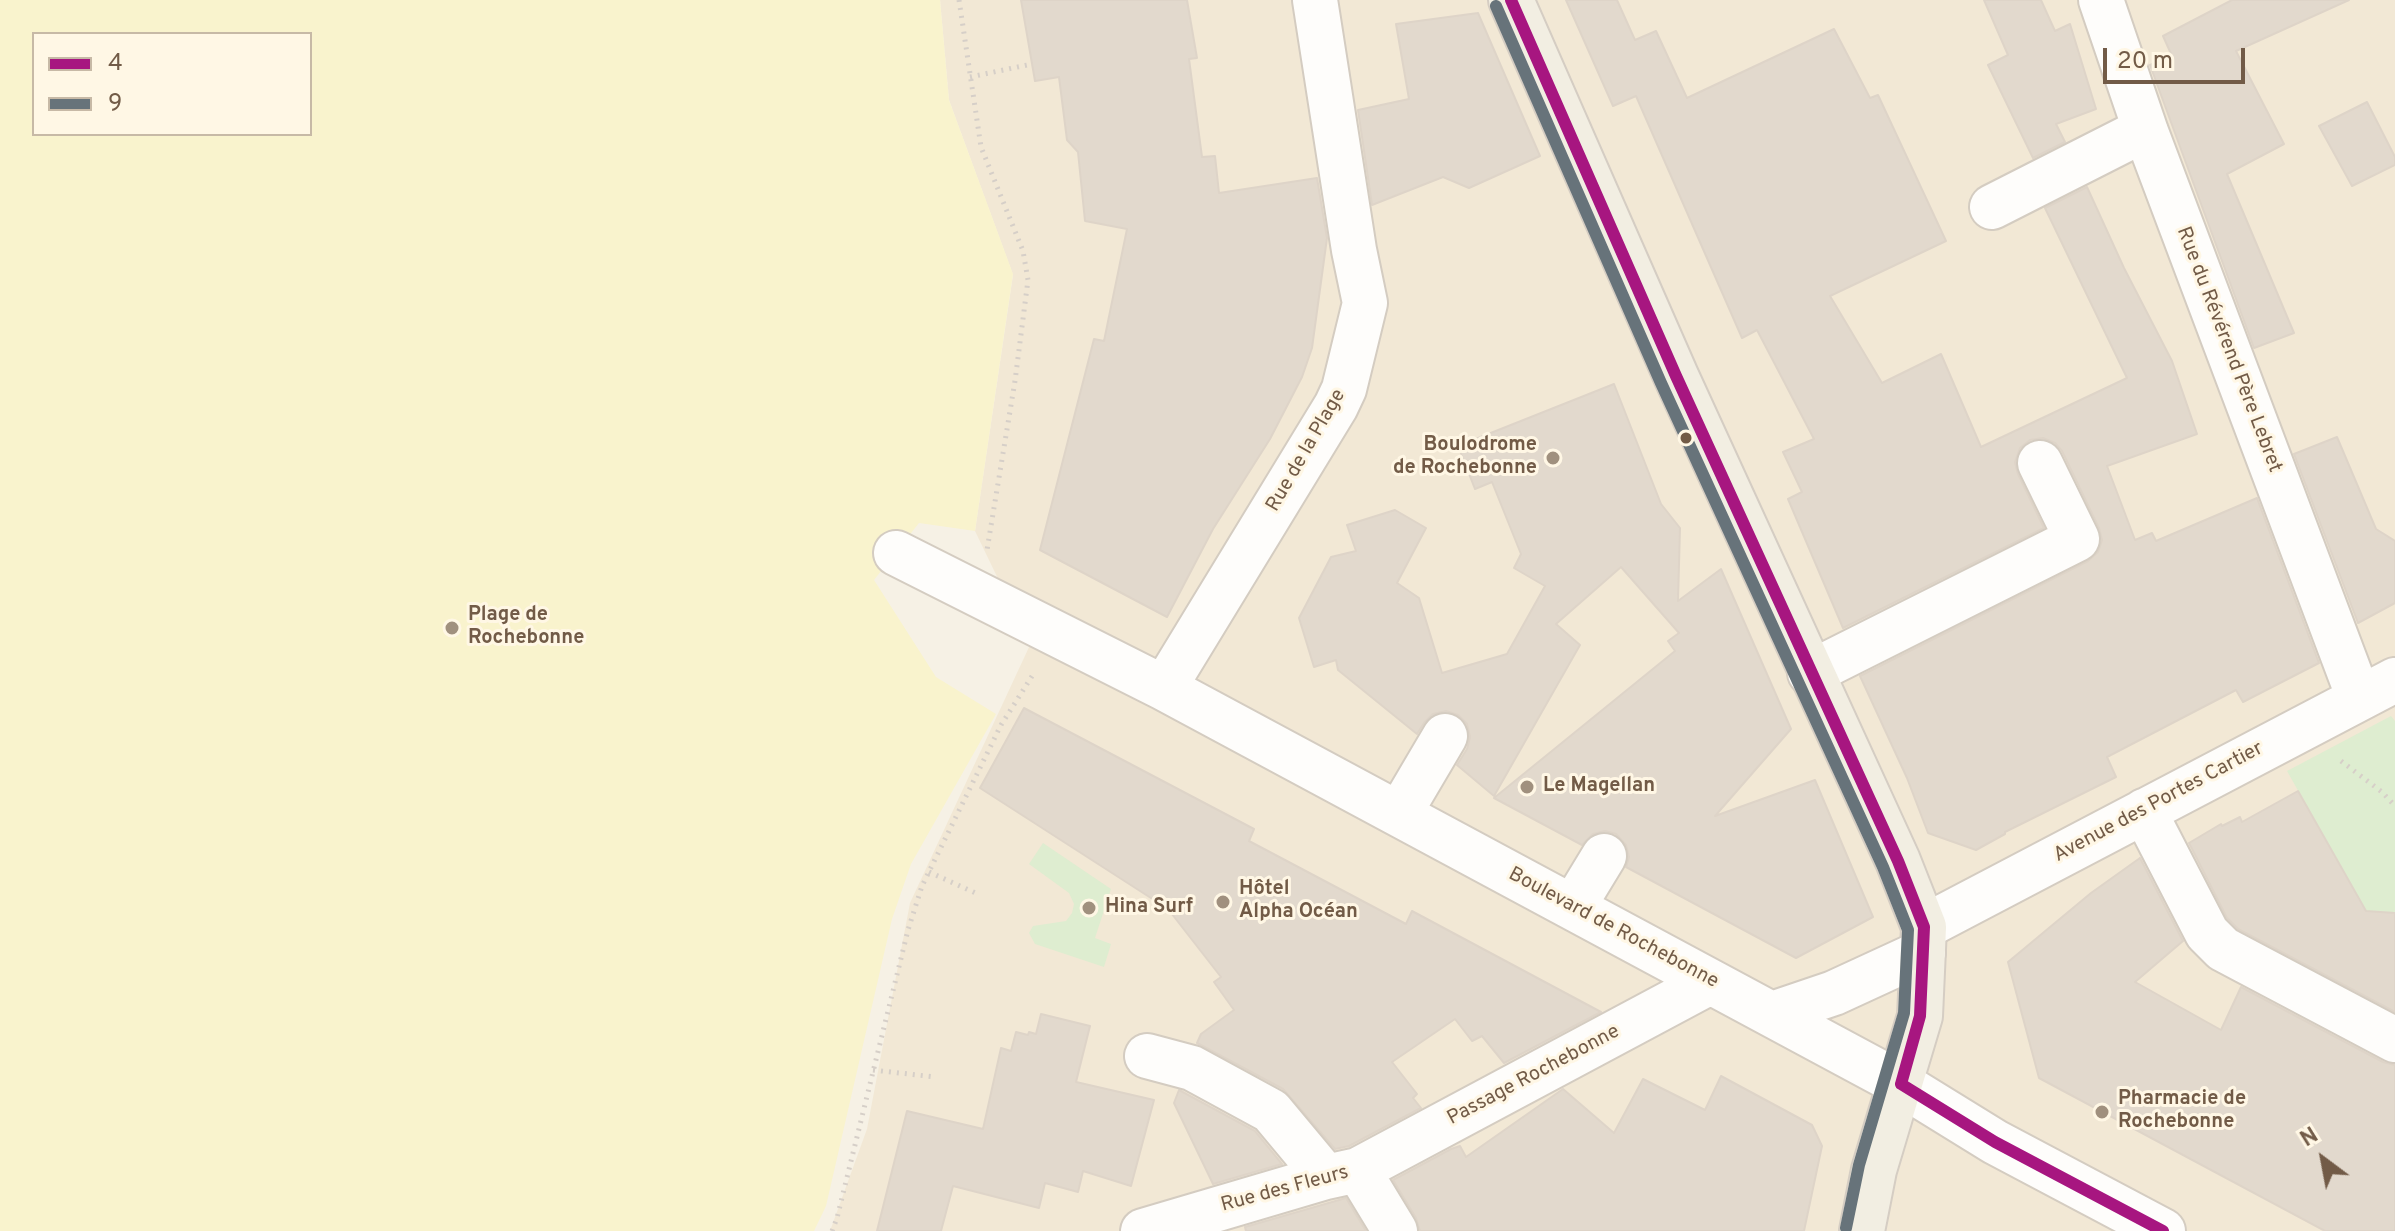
<!DOCTYPE html>
<meta charset="utf-8">
<style>
body{margin:0}
#map{position:relative;width:2395px;height:1231px;overflow:hidden;background:#f6f1e5;font-family:Overpass,sans-serif}
canvas{display:block}
.legend{position:absolute;left:32px;top:32px;width:280px;height:104px;box-sizing:border-box;background:#fff7e5;border:2px solid #c7b9a6;margin:0;padding:10px 14px;list-style:none;font-size:24px;color:#725b47}
.legend li{display:flex;align-items:center;gap:16px;height:40px}
.legend b{width:40px;border:2px solid #c7b9a6}
.north{position:absolute;left:2283px;top:1119px;width:80px;height:80px;-webkit-text-stroke:6px #fff7e5;paint-order:stroke;rotate:328deg;font-size:22px;font-weight:700;line-height:32px;text-align:center;color:#725b47}
.north::after{content:'';display:block;margin:auto;width:28px;height:36px;background:#725b47;clip-path:polygon(50% 0,100% 100%,50% 72%,0 100%)}
.scale{position:absolute;left:2103px;top:48px;width:142px;height:36px;box-sizing:border-box;border:4px solid #725b47;border-top:0;padding-left:10px;font-size:24px;line-height:28px;white-space:nowrap;color:#725b47;-webkit-text-stroke:6px #fff7e5;paint-order:stroke}
</style>
<div id="map">
<canvas width="2395" height="1231"></canvas>
<ul class="legend">
<li><b style="height:10px;background:#a71680"></b>4</li>
<li><b style="height:10px;background:#67737a"></b>9</li>
</ul>
<div class="north">N</div>
<div class="scale">20 m</div>
</div>
<script>
const ctx = document.querySelector('canvas').getContext('2d');
ctx.lineJoin = 'round';
function fillPath(path, color) {
  ctx.fillStyle = color;
  ctx.fill(path, 'evenodd');
}
function poly(rows) {
  const path = new Path2D();
  for (const r of rows) {
    path.moveTo(r[0], r[1]);
    for (let i = 2; i < r.length; i += 2) path.lineTo(r[i], r[i + 1]);
  }
  return path;
}
function strokePath(path, color, width, dash) {
  ctx.strokeStyle = color;
  ctx.lineWidth = width;
  ctx.lineCap = dash ? 'butt' : 'round';
  ctx.setLineDash(dash || []);
  ctx.stroke(path);
}
function label(font, color, halo, rows, align = 'center') {
  ctx.font = font + ' Overpass,sans-serif';
  ctx.lineWidth = 6;
  ctx.setLineDash([]);
  ctx.textBaseline = 'middle';
  ctx.strokeStyle = halo;
  ctx.fillStyle = color;
  for (const [text, x, y, turn = 0] of rows) {
    ctx.save();
    ctx.translate(x, y);
    ctx.rotate((+turn || 0) * Math.PI / 180);
    ctx.textAlign = isNaN(turn) ? turn : align;
    if (halo) ctx.strokeText(text, 0, 0);
    ctx.fillText(text, 0, 0);
    ctx.restore();
  }
}
const residential = poly([
 [940,0,2395,0,2395,1231,830,1231,867,1129,910,903,1030,645,975,531,1013,275,949,100]
]);
const green = poly([
 [2391,716,2395,721,2395,913,2366,911,2287,771],
 [1043,843,1111,889,1095,938,1111,944,1104,967,1035,944,1029,933,1033,926,1066,921,1072,913,1074,904,1069,893,1029,864]
]);
const sand = poly([
 [0,0,940,0,949,100,1013,274,975,531,919,523,874,580,936,677,996,714,911,864,892,919,826,1206,814,1231,0,1231],
 [34,34,310,34,310,134,34,134]
]);
const building = poly([
 [1021,0,1187,0,1197,58,1189,59,1202,157,1215,156,1219,193,1317,178,1327,238,1312,348,1302,377,1270,439,1213,529,1167,617,1040,550,1094,339,1104,341,1127,229,1085,221,1078,152,1067,140,1059,77,1035,81,1021,0],
 [1566,0,1617,0,1635,40,1656,31,1687,98,1834,29,1870,98,1878,95,1946,241,1830,296,1882,383,1941,354,1981,447,2127,378,2045,208,2087,187,2124,268,2172,361,2197,434,2107,466,2135,540,2152,533,2156,541,2257,498,2319,663,2243,702,2236,690,2107,757,2116,777,2005,832,2005,834,1976,850,1928,833,1907,778,1860,676,2088,561,2098,552,2102,540,2099,528,2062,451,2055,443,2043,438,2030,440,2020,448,2015,462,2018,474,2044,528,1843,628,1788,499,1802,492,1783,452,1814,439,1757,330,1742,338,1636,96,1613,106,1566,0],
 [1984,0,2041,0,2055,31,2070,24,2096,109,2056,124,2065,142,2033,158,1988,65,2008,55,1984,0],
 [2232,0,2349,0,2236,51,2284,144,2227,174,2294,333,2254,348,2150,65,2172,56,2163,36,2232,0],
 [1478,13,1540,156,1469,188,1443,177,1372,205,1358,110,1409,99,1396,24,1478,13],
 [2367,102,2395,157,2395,165,2352,186,2319,126,2367,102],
 [1614,384,1661,504,1680,528,1678,601,1721,569,1791,729,1715,816,1815,780,1873,917,1796,958,1626,867,1629,857,1626,845,1616,834,1605,831,1593,834,1582,845,1494,798,1675,651,1668,641,1679,633,1621,567,1556,624,1580,645,1494,796,1457,765,1467,749,1470,737,1467,724,1458,715,1446,711,1433,714,1424,723,1417,734,1338,670,1336,660,1314,667,1299,618,1331,557,1356,551,1347,525,1395,510,1426,528,1397,583,1419,598,1442,673,1507,654,1545,586,1514,568,1521,554,1492,482,1475,489,1458,446,1614,384],
 [2337,437,2376,529,2395,541,2395,603,2358,623,2294,454,2337,437],
 [1024,708,1254,829,1249,841,1406,924,1412,911,1601,1012,1504,1063,1482,1036,1472,1041,1455,1019,1392,1062,1417,1094,1413,1098,1421,1108,1349,1146,1335,1149,1283,1089,1197,1043,1201,1034,1234,1010,1214,982,1221,977,1168,909,980,788,1024,708],
 [2298,791,2366,911,2395,913,2395,1012,2238,929,2227,918,2189,843,2221,824,2222,826,2240,817,2242,822,2298,791],
 [2140,858,2183,941,2135,982,2221,1030,2241,987,2383,1062,2395,1065,2395,1231,2325,1231,2039,1078,2008,962,2091,893,2140,858],
 [1041,1014,1090,1026,1076,1082,1154,1100,1131,1186,1083,1171,1078,1192,1045,1183,1039,1208,953,1186,941,1231,877,1231,907,1111,983,1129,1001,1048,1011,1051,1016,1032,1028,1035,1029,1032,1036,1034,1041,1014],
 [1721,1076,1812,1125,1822,1146,1804,1231,1420,1231,1416,1218,1393,1180,1451,1149,1460,1146,1466,1157,1563,1089,1614,1133,1643,1079,1705,1110,1721,1076],
 [1179,1090,1255,1131,1282,1164,1213,1184,1174,1103,1179,1090],
 [1346,1198,1366,1231,1246,1231,1245,1227,1346,1198]
]);
const path = poly([
 [959,0,981,147,1023,251,1028,280,1015,381,987,550],
 [970,77,1032,64],
 [2341,761,2382,792,2395,806],
 [929,872,980,895],
 [873,1070,935,1077],
 [832,1231,837,1218,908,930,922,886,1001,725,1034,673]
]);
const minor = poly([
 [2101,0,2146,132,2359,698],
 [1992,207,2126,139,2146,132],
 [896,553,1164,688,1901,1084,1995,1142,2163,1231],
 [1810,673,2077,539,2040,463],
 [1164,688,1336,406,1344,389,1365,303,1354,250,1315,0],
 [2144,811,2207,933,2223,949,2395,1040],
 [1399,814,1445,736],
 [1573,907,1604,856],
 [1924,927,2395,680],
 [1772,1014,1834,993,1923,952],
 [1147,1056,1192,1068,1271,1111,1326,1177],
 [1358,1170,1710,982],
 [1143,1231,1326,1177,1358,1170,1395,1231]
]);
const major = poly([
 [1511,0,1676,376,1898,861,1924,927,1920,1016,1874,1170,1862,1231]
]);
const bus1 = poly([
 [1511,0,1676,376,1898,861,1924,927,1920,1016,1901,1084],
 [1901,1084,1995,1142,2163,1231]
]);
const bus2 = poly([
 [1496,6,1661,383,1883,867,1908,930,1904,1013,1859,1165,1846,1228]
]);
const markers = [
 [1686,438,7,"#725b47"],
 [1553,458,8,"#a0907e"],
 [452,628,8,"#a0907e"],
 [1527,787,8,"#a0907e"],
 [1223,902,8,"#a0907e"],
 [1089,908,8,"#a0907e"],
 [2102,1112,8,"#a0907e"]
];
const streetNames = [
 ["Rue du Révérend Père Lebret",2228,350,69],
 ["Rue de la Plage",1307,451,-60],
 ["Avenue des Portes Cartier",2159,803,-28],
 ["Boulevard de Rochebonne",1613,929,28],
 ["Passage Rochebonne",1534,1076,-28],
 ["Rue des Fleurs",1285,1190,-15]
];
const poiNames = [
 ["Boulodrome",1537,446,"right"],
 ["de Rochebonne",1537,469,"right"],
 ["Plage de",468,616],
 ["Rochebonne",468,639],
 ["Le Magellan",1543,787],
 ["Hôtel",1239,890],
 ["Alpha Océan",1239,913],
 ["Hina Surf",1105,908],
 ["Pharmacie de",2118,1100],
 ["Rochebonne",2118,1123]
];
fillPath(residential, '#f2e8d5');
fillPath(green, '#deedd0');
fillPath(sand, '#f9f3cd');
fillPath(building, '#e2d9cd');
strokePath(building, '#ded4c8', 2);
strokePath(minor, '#d4ccc1', 48);
strokePath(major, '#d5cdc3', 48);
strokePath(path, '#d6cfc8', 5, [2, 6]);
strokePath(minor, '#fefdfb', 44);
strokePath(major, '#f2eee2', 44);
strokePath(bus1, '#a71680', 12);
strokePath(bus2, '#67737a', 12);
for (const [x, y, r, color] of markers) {
  const dot = new Path2D();
  dot.arc(x, y, r, 0, 2 * Math.PI);
  ctx.fillStyle = color;
  ctx.fill(dot);
  strokePath(dot, '#fff7e5', 3);
}
label('20px', '#725b47', '#fff7e5', streetNames);
label('bold 20px', '#725b47', '#fff7e5', poiNames, 'left');
</script>
